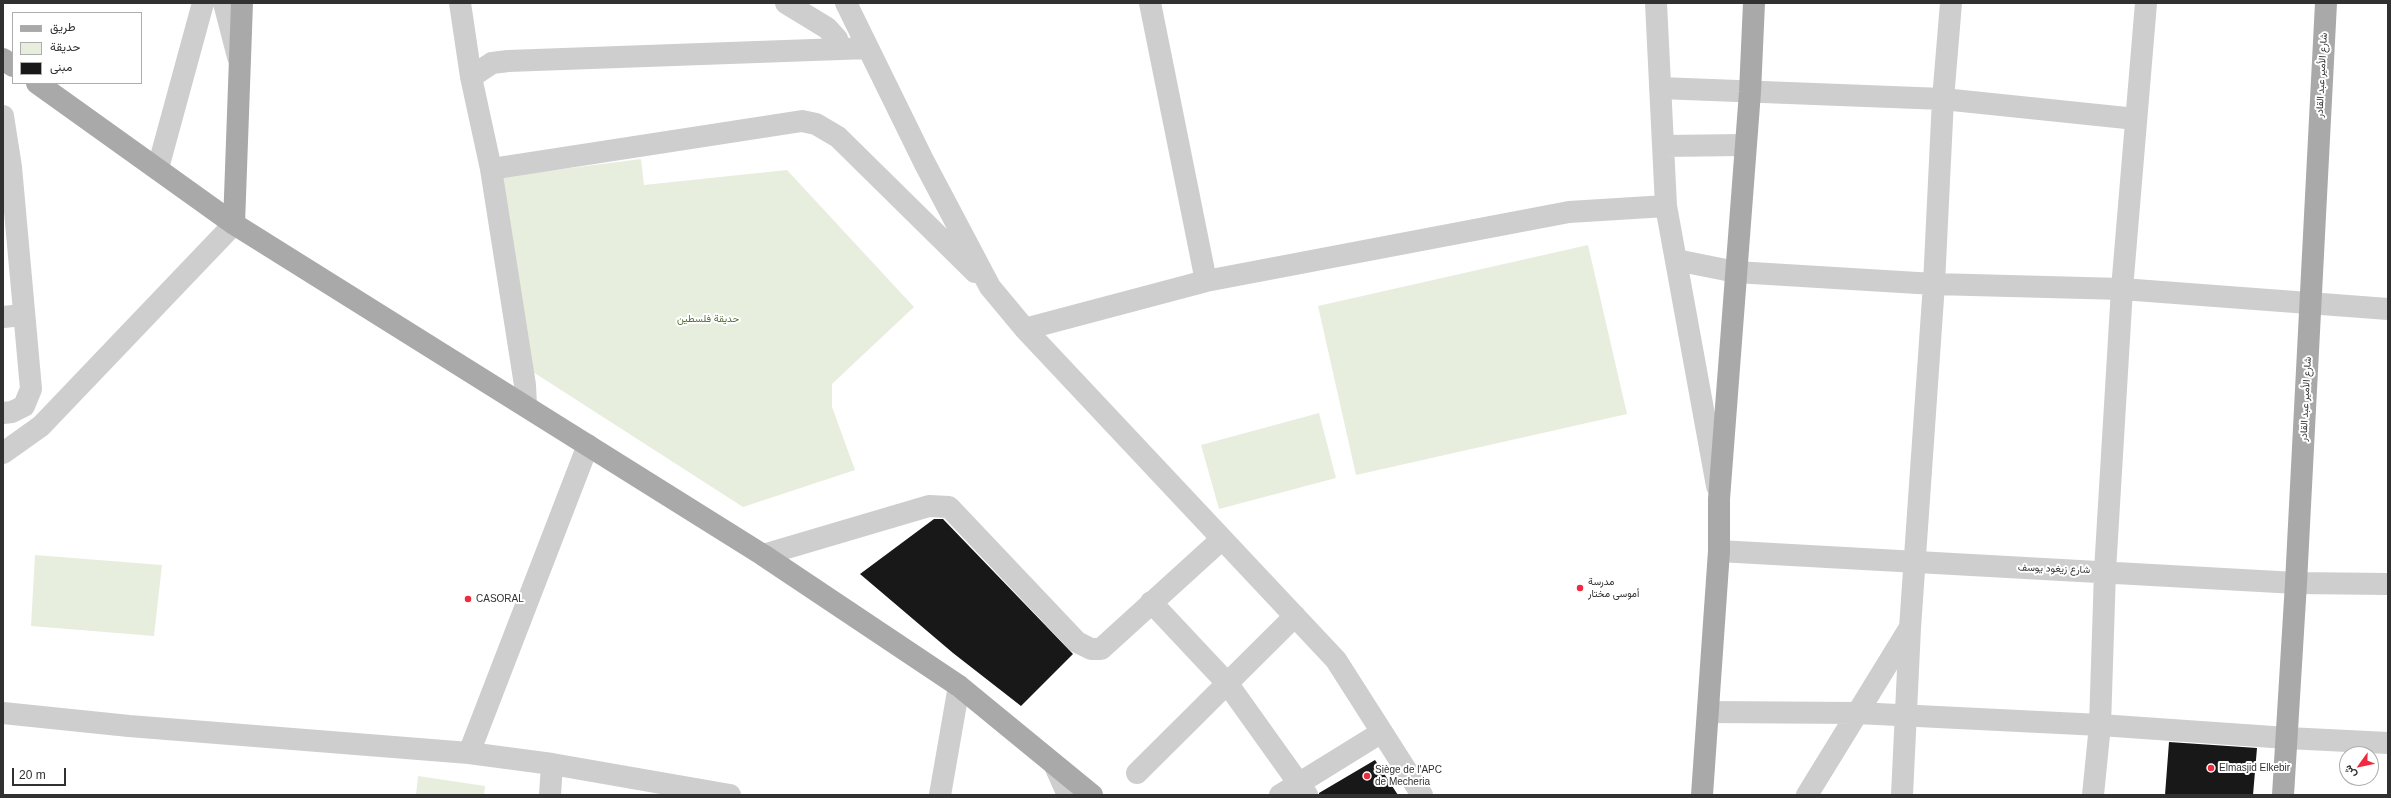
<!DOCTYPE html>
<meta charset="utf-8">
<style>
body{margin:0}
#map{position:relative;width:2391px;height:798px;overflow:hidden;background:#fff;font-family:Arial,Vazirmatn,sans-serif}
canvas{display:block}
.frame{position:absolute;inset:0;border:4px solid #313131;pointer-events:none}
.legend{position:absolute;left:12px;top:12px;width:130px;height:72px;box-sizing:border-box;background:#fff;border:1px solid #adadad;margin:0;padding:5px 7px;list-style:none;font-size:12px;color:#313131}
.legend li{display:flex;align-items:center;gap:8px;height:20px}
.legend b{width:20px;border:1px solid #adadad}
.north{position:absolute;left:2339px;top:746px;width:40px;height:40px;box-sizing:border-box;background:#fff;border:1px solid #adadad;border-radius:50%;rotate:237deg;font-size:11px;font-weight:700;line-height:16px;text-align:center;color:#313131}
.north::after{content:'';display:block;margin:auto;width:14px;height:18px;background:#f02b3f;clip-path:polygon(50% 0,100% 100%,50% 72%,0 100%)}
.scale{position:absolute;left:12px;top:768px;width:54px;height:18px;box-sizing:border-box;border:2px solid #313131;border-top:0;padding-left:5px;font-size:12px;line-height:14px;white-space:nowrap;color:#313131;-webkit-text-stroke:3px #fff;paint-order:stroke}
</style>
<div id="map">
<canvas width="2391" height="798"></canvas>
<div class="frame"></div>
<ul class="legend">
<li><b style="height:5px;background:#a9a9a9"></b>طريق</li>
<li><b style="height:11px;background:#e7eede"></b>حديقة</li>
<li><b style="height:11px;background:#181818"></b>مبنى</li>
</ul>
<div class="north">ش</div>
<div class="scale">20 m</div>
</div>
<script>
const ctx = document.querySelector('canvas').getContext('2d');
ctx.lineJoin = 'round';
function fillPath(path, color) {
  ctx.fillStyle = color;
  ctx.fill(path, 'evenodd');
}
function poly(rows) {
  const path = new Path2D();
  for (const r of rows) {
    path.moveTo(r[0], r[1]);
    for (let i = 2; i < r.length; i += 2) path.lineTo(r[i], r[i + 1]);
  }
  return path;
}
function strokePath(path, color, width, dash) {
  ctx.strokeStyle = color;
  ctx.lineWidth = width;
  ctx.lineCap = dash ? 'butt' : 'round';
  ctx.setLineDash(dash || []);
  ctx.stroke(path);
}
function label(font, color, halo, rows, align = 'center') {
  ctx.font = font + ' Arial,Vazirmatn,sans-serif';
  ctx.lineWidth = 4;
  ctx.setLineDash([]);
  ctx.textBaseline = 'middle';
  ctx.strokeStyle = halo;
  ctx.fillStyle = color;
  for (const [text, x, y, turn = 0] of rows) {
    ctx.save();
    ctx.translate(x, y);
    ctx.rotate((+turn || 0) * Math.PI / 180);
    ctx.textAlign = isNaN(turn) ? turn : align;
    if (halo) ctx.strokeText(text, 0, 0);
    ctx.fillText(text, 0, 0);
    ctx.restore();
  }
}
const green = poly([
 [641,159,644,185,787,170,914,307,832,384,832,407,855,470,743,507,533,372,500,177],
 [1588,245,1627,414,1356,475,1318,306],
 [1319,413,1336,478,1219,509,1201,445],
 [35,555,162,565,154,636,31,626],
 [418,776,485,786,484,795,416,795]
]);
const building = poly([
 [934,519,943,519,1073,654,1021,706,953,653,860,574],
 [2169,742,2257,748,2253,795,2165,795],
 [1375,760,1398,795,1319,795,1319,793]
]);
const minor = poly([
 [224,3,238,57],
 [460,3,471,77],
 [786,3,827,28,837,39,840,48],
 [846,3,924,162,990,287,1025,329,1336,660,1422,795],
 [1150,3,1206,281],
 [1656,3,1666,206,1717,486],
 [1660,88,1943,99,2136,119],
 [3,116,11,167,31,389,24,406,12,412,3,413],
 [1664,146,1744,145],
 [158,168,203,3],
 [491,169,802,121,816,124,838,137,975,272],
 [1676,260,1736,272,1934,284,2122,289,2388,309],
 [3,317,23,315],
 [1025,329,1206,281,1569,212,1666,206],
 [526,405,525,385,491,169,471,77,492,63,508,61,868,48],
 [3,453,41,426,234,224],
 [1719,551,2296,583,2388,584],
 [763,555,929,506,949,507,1077,642,1091,649,1101,649,1222,539],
 [1151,602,1227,683,1307,795],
 [1708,712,1857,713,2100,725,2287,738,2388,743],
 [3,713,129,726,469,753,552,764,730,795],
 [469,753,588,445],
 [1055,766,1068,795],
 [1137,773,1295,616],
 [550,795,552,764],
 [940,795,959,686],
 [1280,795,1382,732],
 [1807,795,1909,629],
 [1902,795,1910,628,1934,284,1943,99,1951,3],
 [2093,795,2100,725,2105,571,2122,289,2146,3]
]);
const major = poly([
 [3,59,13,66],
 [37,83,234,224,763,555,959,686,1092,795],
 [234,224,242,3],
 [1702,795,1719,551,1719,499,1750,92,1754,3],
 [2283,795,2296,583,2326,3]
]);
const markers = [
 [1580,588,4,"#f02b3f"],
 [468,599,4,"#f02b3f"],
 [2211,768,4,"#f02b3f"],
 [1367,776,4,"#f02b3f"]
];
const streetNames = [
 ["شارع الأمير عبد القادر",2322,75,-87],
 ["شارع الأمير عبد القادر",2306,399,-87],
 ["شارع زيغود يوسف",2054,569,2]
];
const parkNames = [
 ["حديقة فلسطين",708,319]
];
const poiNames = [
 ["مدرسة",1588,582],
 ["أموسى مختار",1588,594],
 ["CASORAL",476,599],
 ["Elmasjid Elkebir",2219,768],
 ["Siège de l'APC",1375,770],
 ["de Mecheria",1375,782]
];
fillPath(green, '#e7eede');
fillPath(building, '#181818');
strokePath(minor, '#cecece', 22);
strokePath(major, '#a9a9a9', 22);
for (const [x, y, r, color] of markers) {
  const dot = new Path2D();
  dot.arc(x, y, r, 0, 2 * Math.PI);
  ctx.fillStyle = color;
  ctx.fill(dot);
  strokePath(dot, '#fff', 1.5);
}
label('10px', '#313131', '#fff', streetNames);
label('10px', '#55703b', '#fff', parkNames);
label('10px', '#313131', '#fff', poiNames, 'left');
</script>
